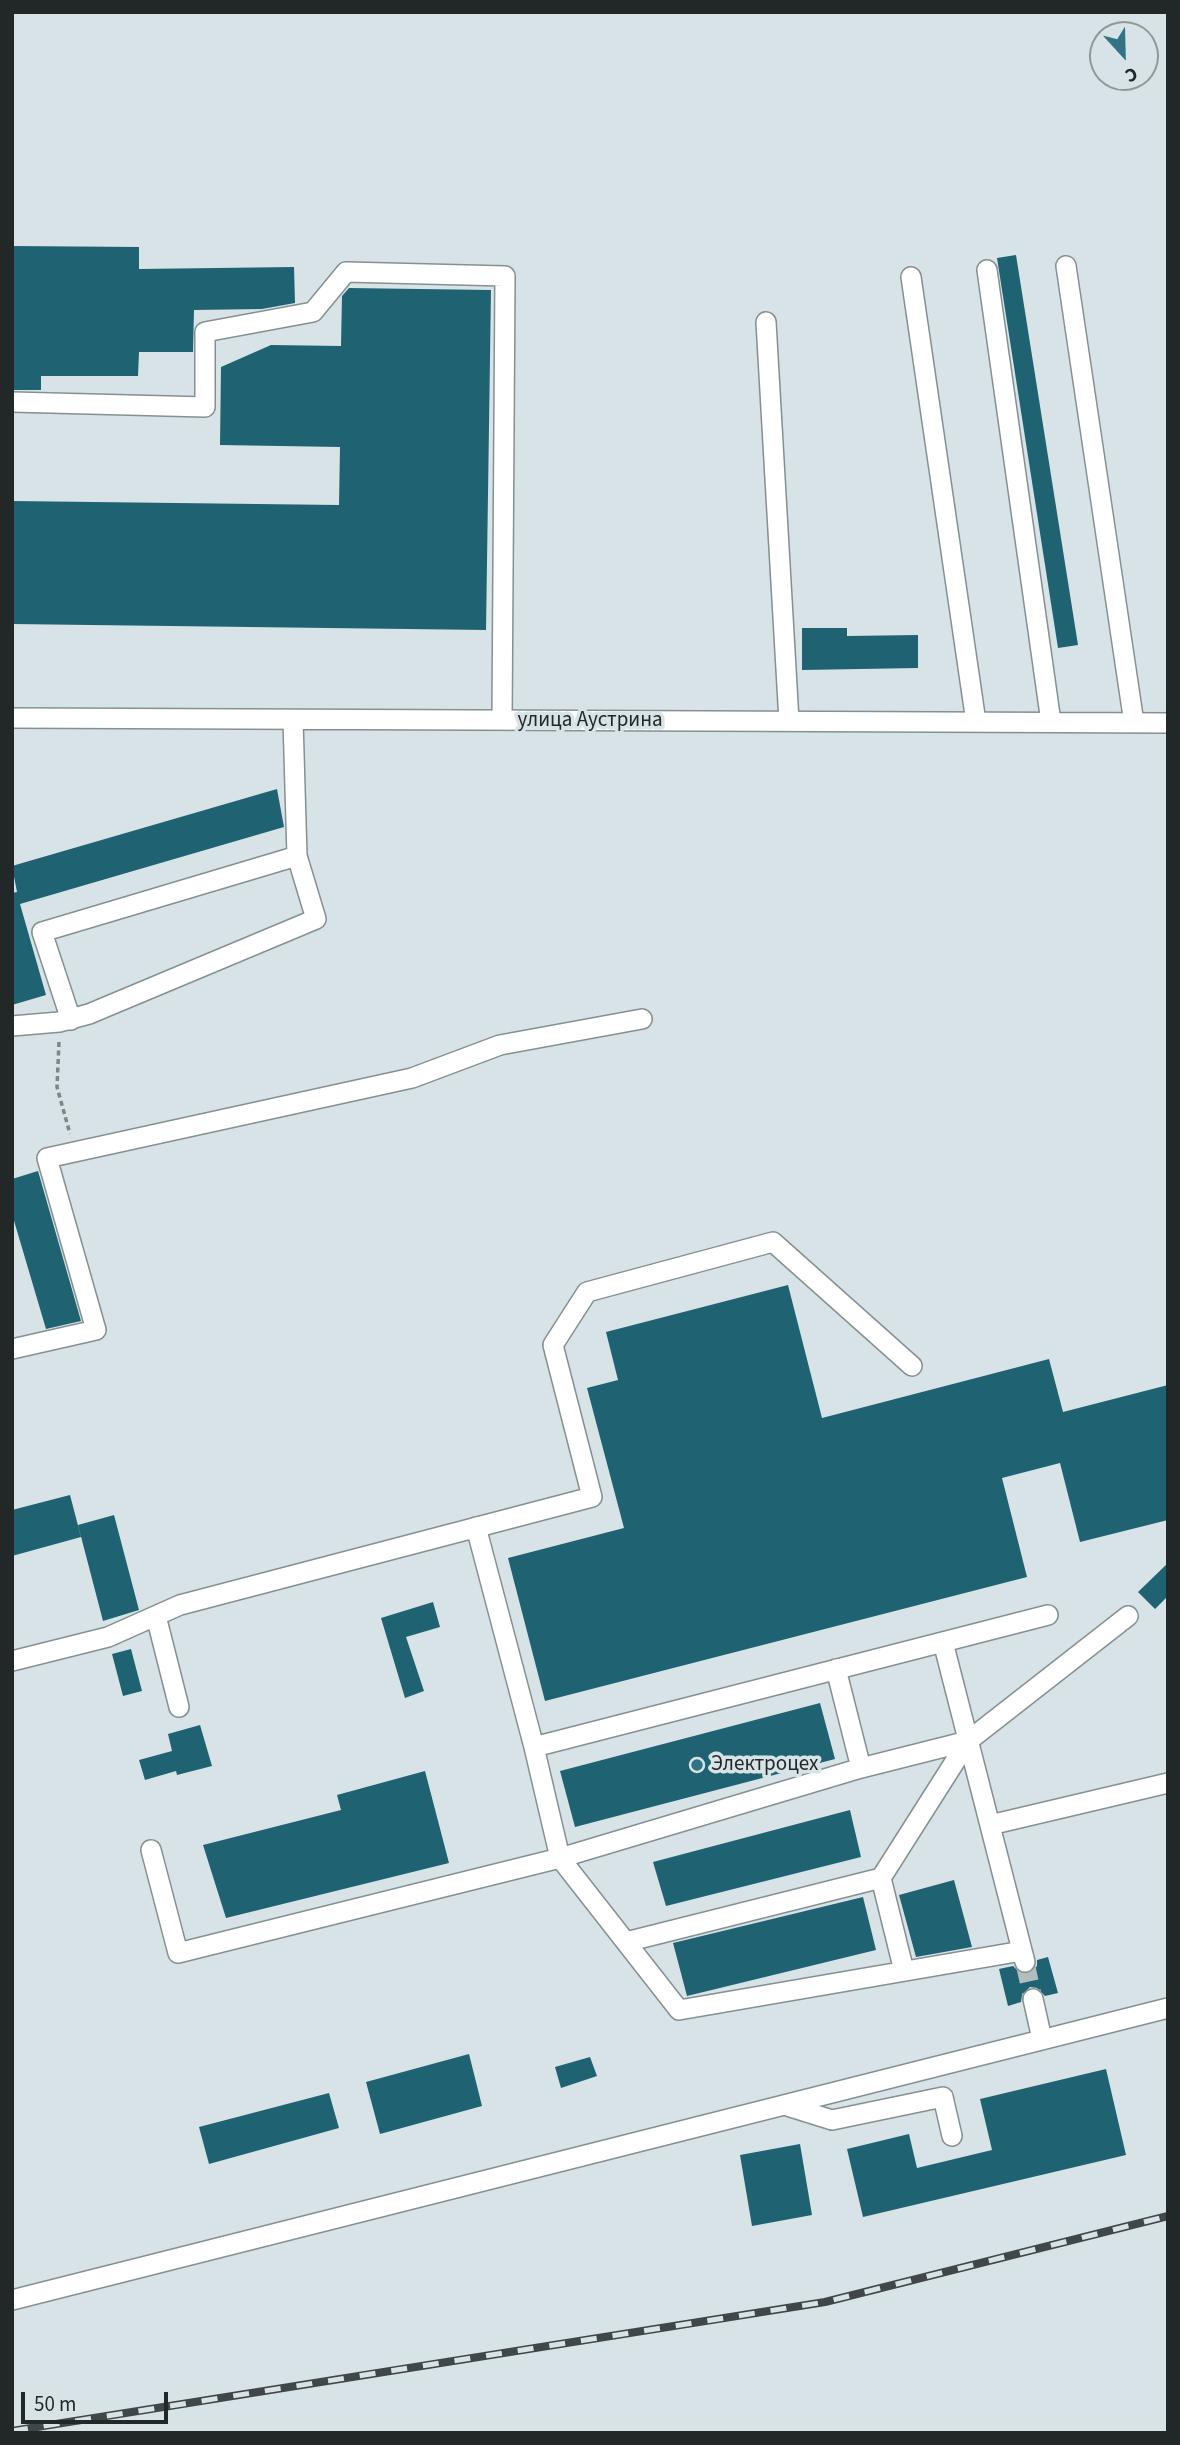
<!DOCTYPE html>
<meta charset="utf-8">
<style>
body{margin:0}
#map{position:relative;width:1180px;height:2445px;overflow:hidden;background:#d7e3e6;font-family:"Source Sans 3",sans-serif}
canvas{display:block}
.frame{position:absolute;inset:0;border:14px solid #222728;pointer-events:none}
.north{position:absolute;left:1089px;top:21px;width:70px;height:70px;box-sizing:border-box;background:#d7e3e6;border:2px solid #8f989a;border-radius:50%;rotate:158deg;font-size:19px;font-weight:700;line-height:28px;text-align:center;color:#222728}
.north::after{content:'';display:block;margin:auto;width:24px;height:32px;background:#327486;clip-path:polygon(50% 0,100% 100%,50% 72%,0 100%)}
.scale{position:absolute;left:21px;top:2392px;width:147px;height:32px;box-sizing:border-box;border:4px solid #222728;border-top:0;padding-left:9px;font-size:21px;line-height:24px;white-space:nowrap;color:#222728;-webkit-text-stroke:5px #d7e3e6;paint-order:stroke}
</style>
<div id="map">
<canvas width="1180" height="2445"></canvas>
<div class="frame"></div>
<div class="north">С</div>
<div class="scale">50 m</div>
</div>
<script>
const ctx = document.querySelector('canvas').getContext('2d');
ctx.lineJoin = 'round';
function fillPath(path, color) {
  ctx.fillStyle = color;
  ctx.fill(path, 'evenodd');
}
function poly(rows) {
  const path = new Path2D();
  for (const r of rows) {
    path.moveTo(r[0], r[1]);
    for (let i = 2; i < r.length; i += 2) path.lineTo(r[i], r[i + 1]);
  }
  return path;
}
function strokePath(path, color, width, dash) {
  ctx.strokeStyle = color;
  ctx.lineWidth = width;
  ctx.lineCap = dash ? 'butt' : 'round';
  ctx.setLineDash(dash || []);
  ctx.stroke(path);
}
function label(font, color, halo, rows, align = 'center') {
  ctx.font = font + ' "Source Sans 3",sans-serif';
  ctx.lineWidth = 7;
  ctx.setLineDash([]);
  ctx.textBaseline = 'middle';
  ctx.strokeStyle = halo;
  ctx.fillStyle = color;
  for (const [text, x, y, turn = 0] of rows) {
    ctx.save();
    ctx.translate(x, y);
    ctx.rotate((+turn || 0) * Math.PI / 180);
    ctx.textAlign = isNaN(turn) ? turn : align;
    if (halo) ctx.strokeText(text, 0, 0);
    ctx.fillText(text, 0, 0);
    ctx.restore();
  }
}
const building = poly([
 [12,246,139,247,139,269,294,267,295,303,262,309,194,310,193,352,139,352,138,376,41,376,41,390,12,390],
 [1016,255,1078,645,1058,648,997,258],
 [349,288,491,290,486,630,12,624,12,501,339,505,340,447,220,445,221,367,271,345,341,346,342,296],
 [802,628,847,628,847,636,918,635,918,668,802,670],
 [277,789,284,827,20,904,46,995,12,1005,12,893,17,892,12,866],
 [38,1171,81,1321,46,1329,12,1214,12,1179],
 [788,1285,822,1418,1049,1359,1063,1412,1168,1385,1168,1520,1080,1542,1060,1463,1002,1478,1027,1577,545,1701,508,1558,624,1528,587,1388,618,1380,606,1332],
 [70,1495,81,1537,12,1556,12,1510],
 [114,1515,139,1610,103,1621,78,1525],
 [1168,1563,1168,1596,1155,1609,1138,1592],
 [433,1602,440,1627,406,1637,424,1691,405,1698,381,1618],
 [131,1649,142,1691,123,1696,112,1654],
 [820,1703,835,1759,575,1827,560,1771],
 [200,1725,212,1766,177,1775,176,1771,145,1780,139,1760,172,1751,168,1734],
 [425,1771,449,1863,226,1918,203,1845,341,1810,337,1795],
 [850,1810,861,1857,666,1906,653,1862],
 [954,1880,972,1947,916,1957,899,1895],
 [863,1897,876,1950,687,1996,673,1943],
 [1048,1957,1058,1993,1045,1996,1037,1988,1030,1987,1022,1995,1021,2002,1008,2006,999,1969,1013,1966,1021,1974,1029,1974,1037,1966,1037,1960],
 [469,2054,482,2106,380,2134,366,2082],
 [590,2057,597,2076,561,2088,555,2067],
 [1106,2069,1126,2155,863,2217,847,2149,909,2134,917,2168,992,2150,980,2099],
 [329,2093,339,2128,209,2164,199,2127],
 [800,2144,812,2215,752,2226,740,2155]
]);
const minorTunnel = poly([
 [1025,1963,1033,1999]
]);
const path = poly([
 [59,1042,57,1087,70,1134]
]);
const minor = poly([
 [1066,266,1134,723],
 [987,270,1051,722],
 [911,277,976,722],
 [766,322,789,721],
 [12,402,205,407,205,332,313,312,346,272,505,276,502,720],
 [12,718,1168,723],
 [71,1020,42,932,297,856],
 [12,1026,59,1022,89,1014,316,919,297,856,293,720],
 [12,1349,96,1330,47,1158,412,1078,500,1045,642,1019],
 [476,1527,534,1747,1048,1615],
 [156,1616,179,1707],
 [943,1642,1025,1962],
 [12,1661,108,1637,180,1605,592,1497,553,1345,587,1292,773,1242,912,1366],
 [836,1669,861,1768,560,1858,679,2010,1022,1951],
 [861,1768,968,1741,1128,1616],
 [990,1825,1168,1783],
 [151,1850,178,1953,560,1858,534,1747],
 [881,1878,968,1741],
 [626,1942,881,1878,904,1971],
 [1033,1999,1042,2039],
 [784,2105,832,2120,943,2097,952,2136],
 [12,2300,1168,2008]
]);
const rail = poly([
 [12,2431,825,2302,1168,2216]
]);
const markers = [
 [697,1765,7,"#327486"]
];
const streetNames = [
 ["улица Аустрина",590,721]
];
const poiNames = [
 ["Электроцех",711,1765]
];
fillPath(building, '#1f6373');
strokePath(minorTunnel, '#b3bdc0', 19, [19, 10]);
strokePath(minor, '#859093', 22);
strokePath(path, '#7e8688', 3.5, [5, 3.5]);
strokePath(minor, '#fff', 19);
strokePath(rail, '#414748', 8);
strokePath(rail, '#d7e3e6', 5, [16]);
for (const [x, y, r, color] of markers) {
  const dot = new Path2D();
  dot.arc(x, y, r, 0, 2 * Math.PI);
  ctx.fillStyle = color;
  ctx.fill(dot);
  strokePath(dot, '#d7e3e6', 2.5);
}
label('21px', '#222728', '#d7e3e6', streetNames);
label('21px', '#222728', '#d7e3e6', poiNames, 'left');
</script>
